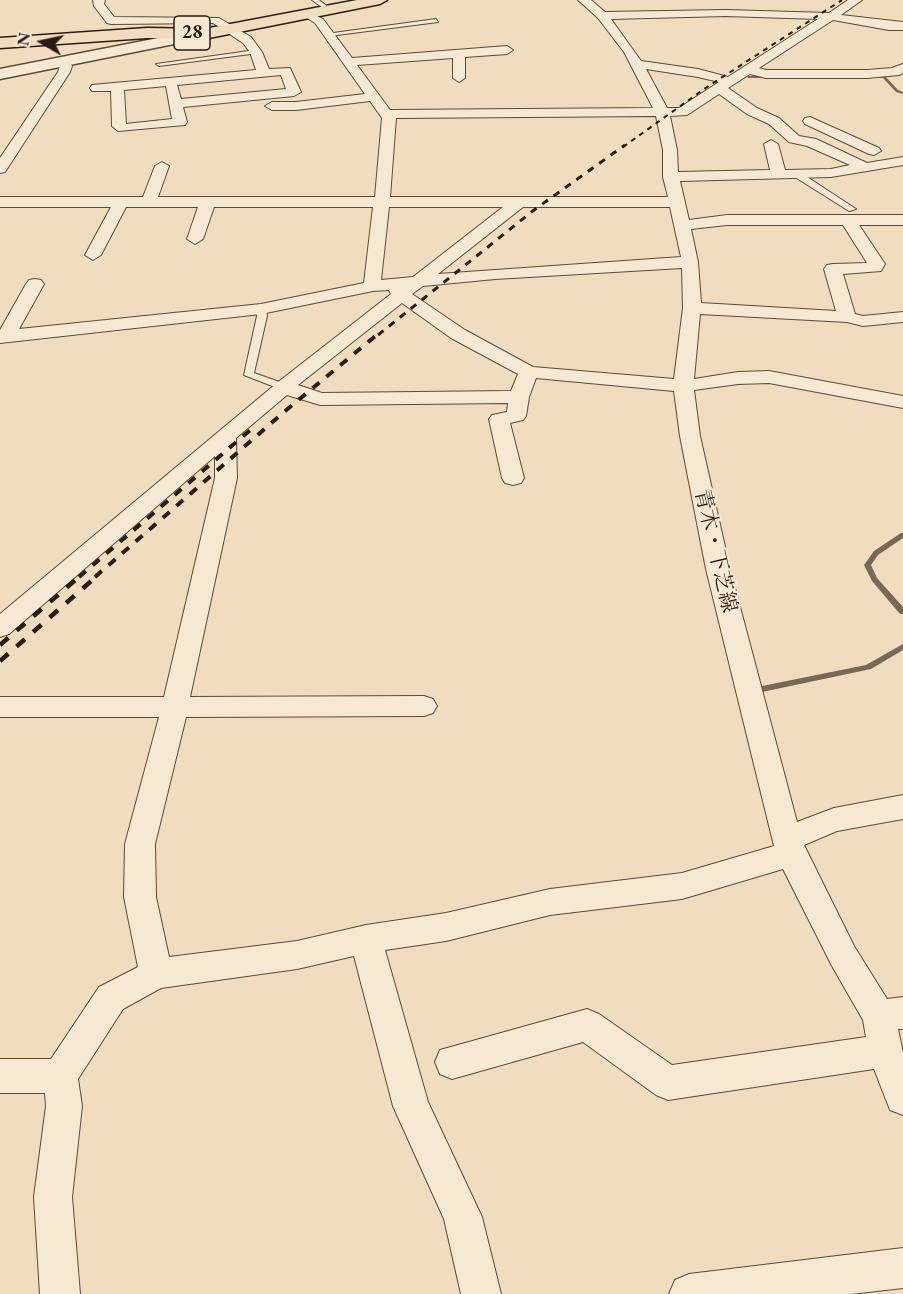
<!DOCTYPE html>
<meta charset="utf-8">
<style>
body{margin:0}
#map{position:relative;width:903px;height:1294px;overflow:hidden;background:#efddbd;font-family:"EB Garamond",serif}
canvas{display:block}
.north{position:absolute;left:12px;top:12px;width:60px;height:60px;-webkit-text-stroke:4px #f5e9d4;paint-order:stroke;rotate:279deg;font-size:16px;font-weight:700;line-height:24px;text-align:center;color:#2b1d0f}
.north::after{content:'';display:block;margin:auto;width:21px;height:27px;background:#2b1d0f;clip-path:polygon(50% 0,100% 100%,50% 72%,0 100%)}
</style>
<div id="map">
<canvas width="903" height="1294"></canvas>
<div class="north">N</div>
</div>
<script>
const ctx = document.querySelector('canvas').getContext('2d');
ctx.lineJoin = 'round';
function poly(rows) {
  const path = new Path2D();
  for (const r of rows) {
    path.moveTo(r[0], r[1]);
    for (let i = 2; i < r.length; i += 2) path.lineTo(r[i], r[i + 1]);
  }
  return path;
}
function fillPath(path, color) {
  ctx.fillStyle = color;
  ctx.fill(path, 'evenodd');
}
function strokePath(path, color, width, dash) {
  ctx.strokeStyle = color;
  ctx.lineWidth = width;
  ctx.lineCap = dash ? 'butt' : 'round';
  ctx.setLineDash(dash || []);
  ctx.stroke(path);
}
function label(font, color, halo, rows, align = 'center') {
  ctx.font = font + ' "EB Garamond","Noto Serif JP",serif';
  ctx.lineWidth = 4.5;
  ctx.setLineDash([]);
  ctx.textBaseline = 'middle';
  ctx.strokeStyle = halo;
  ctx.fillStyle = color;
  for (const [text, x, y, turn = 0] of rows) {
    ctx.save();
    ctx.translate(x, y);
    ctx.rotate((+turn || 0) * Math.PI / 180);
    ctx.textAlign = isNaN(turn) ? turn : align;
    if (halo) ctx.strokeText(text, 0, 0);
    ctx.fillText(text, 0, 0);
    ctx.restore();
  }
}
const stream = poly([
 [872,75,885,76,898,90,903,92,903,94,896,92,883,78,872,77,872,75],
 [747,76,771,76,773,77,771,78,748,78,747,76],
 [901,533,903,533,903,538,878,555,871,565,877,578,903,607,903,614,900,614,872,581,864,565,874,551,901,533],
 [903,644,903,650,871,669,762,692,759,691,758,689,759,687,762,686,866,665,903,644]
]);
const service = poly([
 [312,0,319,0,332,10,327,11,312,0],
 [436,19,438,22,329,36,326,34,436,19],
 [256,50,258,53,159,66,156,64,256,50],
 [795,173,801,173,856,209,849,211,795,177,795,173],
 [261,306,266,309,267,316,254,373,288,385,288,389,280,389,244,375,257,316,256,309,261,306]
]);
const minor = poly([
 [93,0,105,0,104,4,114,17,219,18,251,37,262,52,269,69,290,68,301,92,294,96,183,107,187,122,185,125,118,131,112,126,111,91,92,91,90,88,92,85,256,70,250,52,243,43,213,23,111,24,107,23,94,6,93,0],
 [281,75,286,89,181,99,177,85,281,75],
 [166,86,172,119,126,124,124,90,166,86],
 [578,0,591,0,605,12,726,10,829,13,848,0,862,0,841,15,903,22,903,30,889,30,833,20,759,68,766,70,867,70,892,68,903,64,903,73,899,75,867,78,766,78,750,74,728,88,757,108,779,118,799,136,816,139,867,163,903,157,903,165,831,177,680,181,689,220,727,215,903,215,903,225,859,225,885,264,881,271,843,274,855,314,863,316,903,312,903,322,863,326,847,322,700,314,694,379,738,372,769,371,903,396,903,408,769,383,738,384,694,390,700,436,730,569,797,822,834,808,903,795,903,819,837,831,804,845,854,946,887,999,903,997,903,1029,898,1029,903,1053,903,1115,890,1110,874,1069,668,1100,656,1095,583,1042,452,1079,440,1074,435,1062,440,1050,587,1009,599,1014,672,1065,866,1037,863,1020,832,966,783,869,682,899,550,915,446,941,385,950,428,1102,482,1217,501,1294,461,1294,444,1219,393,1106,354,956,297,969,161,988,123,1009,78,1079,82,1106,72,1197,80,1294,40,1294,34,1197,46,1106,45,1093,0,1093,0,1059,51,1059,99,987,138,967,124,897,125,844,159,717,0,717,0,697,164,697,215,478,215,456,9,634,0,637,0,614,277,383,391,294,389,290,373,291,261,314,0,343,0,330,26,284,29,280,35,279,41,280,44,284,19,329,261,304,364,283,373,207,214,207,203,239,195,244,187,239,198,207,126,207,101,255,93,260,85,255,111,207,0,207,0,197,143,197,155,166,162,162,169,166,158,197,375,197,382,118,370,101,296,110,272,110,265,106,272,102,296,102,365,94,315,23,301,14,307,11,323,19,352,58,507,46,513,50,507,54,465,57,465,78,459,82,453,78,453,58,357,65,390,110,653,108,624,52,598,18,578,0],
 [726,16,818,19,728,77,698,69,641,61,611,19,726,16],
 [646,69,698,77,719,82,679,108,667,108,646,69],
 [719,94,747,114,769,124,789,142,807,146,850,165,831,169,785,170,778,144,771,140,764,144,770,170,678,172,677,150,670,116,687,115,719,94],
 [656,116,663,150,663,177,668,197,390,197,396,118,656,116],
 [389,207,503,207,413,277,381,280,389,207],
 [523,207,670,207,681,257,438,274,523,207],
 [727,225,843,225,867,263,833,264,827,265,824,269,836,311,701,303,698,262,691,229,727,225],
 [682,268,683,308,674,379,533,367,465,330,412,294,423,286,495,279,682,268],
 [402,303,451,338,518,374,511,391,322,393,298,385,402,303],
 [536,378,674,391,680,436,706,569,774,846,682,873,550,889,446,913,366,925,297,941,169,957,156,897,155,844,186,717,424,716,433,713,437,706,433,699,424,696,190,697,237,478,236,438,287,395,320,405,508,403,507,412,492,415,489,419,502,478,505,483,513,485,521,483,524,478,510,423,523,420,526,416,529,397,536,378],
 [64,58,68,59,72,66,70,72,5,172,0,173,0,158,58,72,60,66,58,62,64,58],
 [810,117,879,148,881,151,874,155,869,154,805,124,803,121,805,118,810,117],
 [903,1248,903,1288,851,1294,669,1294,675,1280,689,1274,903,1248]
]);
const tertiary = poly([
 [204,29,209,31,212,34,209,37,0,79,0,69,204,29]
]);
const primary = poly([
 [357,0,387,0,380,4,204,39,147,38,0,48,0,38,147,28,204,29,357,0]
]);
const railFar3 = poly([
 [623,147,707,87,842,0]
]);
const railFar2 = poly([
 [378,335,534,210,625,145]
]);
const railFar1 = poly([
 [79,577,255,426],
 [95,577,284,412,379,333]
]);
const rail = poly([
 [0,645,80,576],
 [0,661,97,576]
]);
const shields = [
 [192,33,36]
];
const shieldNames = [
 ["28",192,33]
];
const streetNames = [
 ["青木・下芝線",715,551,77]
];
fillPath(stream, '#786954');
strokePath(service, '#5c4d3a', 2);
strokePath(minor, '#5c4d3a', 2);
strokePath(tertiary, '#5c4d3a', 3);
strokePath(primary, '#2b1d0f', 3);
fillPath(service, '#f5e9d4');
fillPath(minor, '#f5e9d4');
fillPath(tertiary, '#f5e9d4');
fillPath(primary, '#efddbd');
strokePath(railFar3, '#2b1d0f', 2, [5, 5]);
strokePath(railFar2, '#2b1d0f', 3, [7, 7]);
strokePath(railFar1, '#2b1d0f', 4, [9, 9]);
strokePath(rail, '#2b1d0f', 4.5, [11, 11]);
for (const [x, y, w] of shields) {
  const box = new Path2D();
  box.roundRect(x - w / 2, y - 17, w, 34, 4.5);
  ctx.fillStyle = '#f5e9d4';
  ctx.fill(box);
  strokePath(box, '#2b1d0f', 1.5);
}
label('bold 20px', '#2b1d0f', null, shieldNames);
label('21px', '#2b1d0f', '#f5e9d4', streetNames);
</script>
